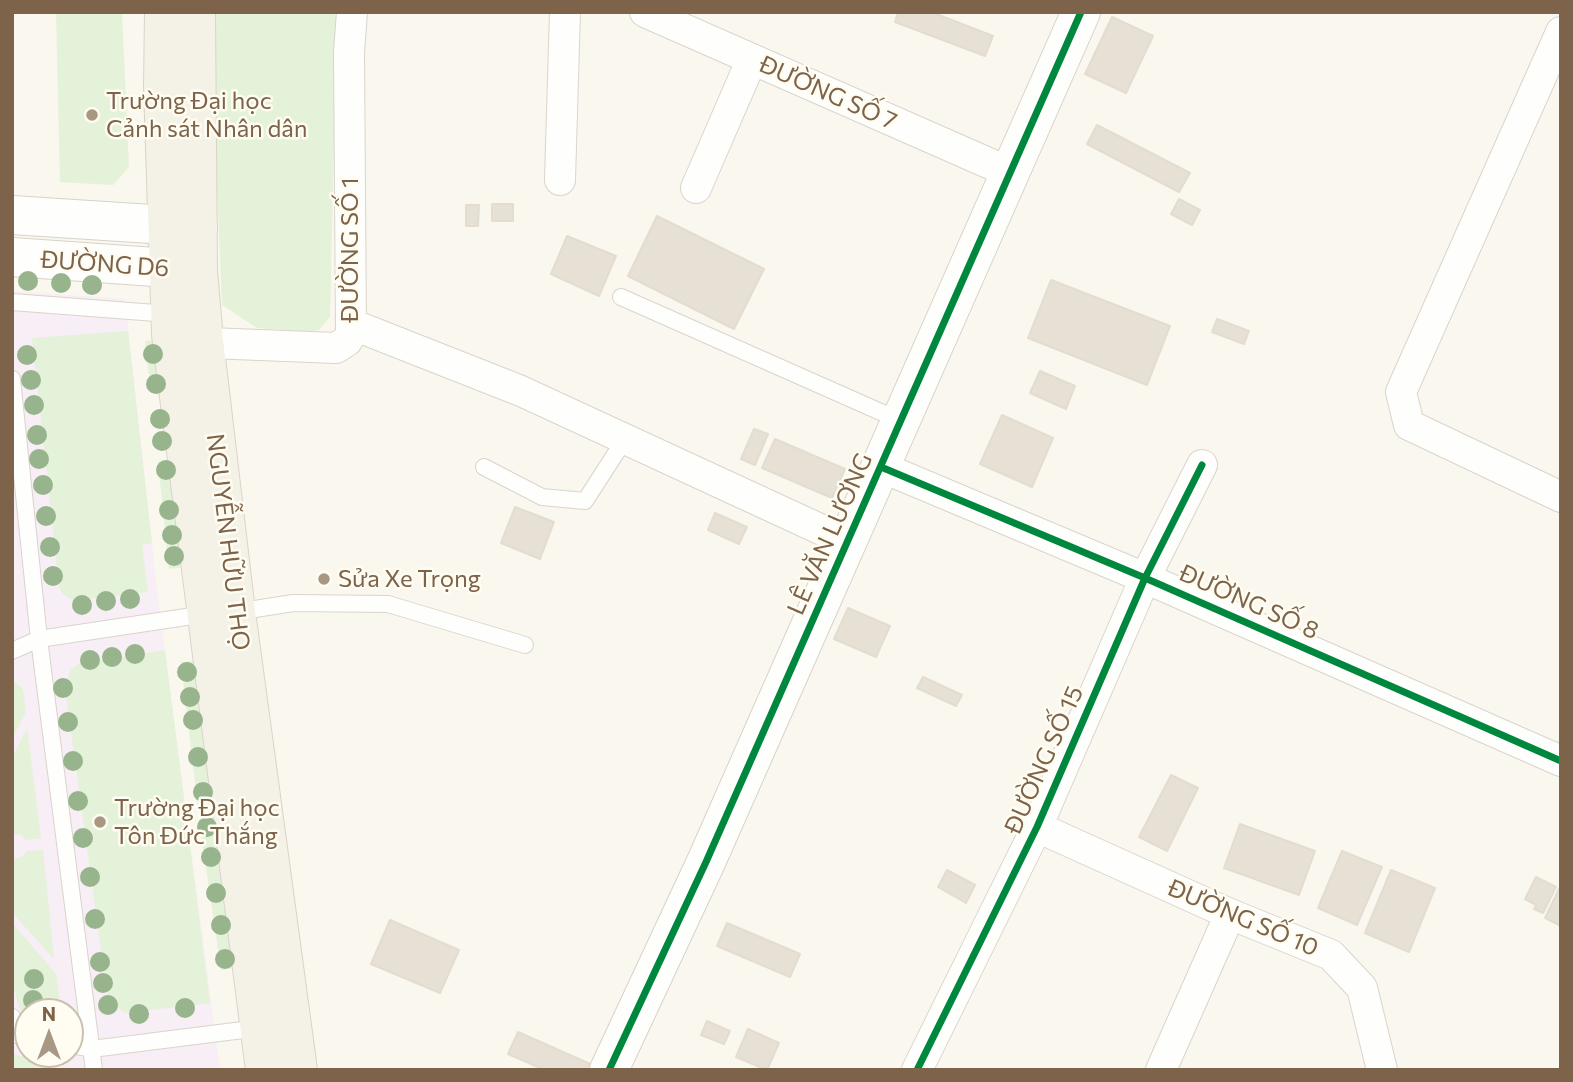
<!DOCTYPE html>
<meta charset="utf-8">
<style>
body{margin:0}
#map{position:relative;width:1573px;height:1082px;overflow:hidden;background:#faf7ee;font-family:Commissioner,sans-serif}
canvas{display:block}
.frame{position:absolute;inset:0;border:14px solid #7c634a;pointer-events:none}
.north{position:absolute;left:14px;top:998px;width:70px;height:70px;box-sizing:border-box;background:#fffcf2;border:2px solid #cbbfaf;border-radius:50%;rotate:0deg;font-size:19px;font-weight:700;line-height:28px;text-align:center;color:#7c634a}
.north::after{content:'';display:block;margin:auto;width:24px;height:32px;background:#a89783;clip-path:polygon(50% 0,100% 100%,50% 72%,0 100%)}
</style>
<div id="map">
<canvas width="1573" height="1082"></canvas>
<div class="frame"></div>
<div class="north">N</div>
</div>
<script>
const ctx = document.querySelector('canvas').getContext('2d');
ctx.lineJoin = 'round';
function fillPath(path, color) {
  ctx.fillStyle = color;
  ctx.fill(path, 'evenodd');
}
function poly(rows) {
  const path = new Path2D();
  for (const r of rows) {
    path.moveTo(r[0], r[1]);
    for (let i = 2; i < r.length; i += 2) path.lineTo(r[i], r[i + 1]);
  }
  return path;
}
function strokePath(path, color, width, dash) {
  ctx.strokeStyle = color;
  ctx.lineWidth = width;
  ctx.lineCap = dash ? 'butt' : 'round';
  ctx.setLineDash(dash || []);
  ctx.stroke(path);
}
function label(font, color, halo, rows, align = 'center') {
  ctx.font = font + ' Commissioner,sans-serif';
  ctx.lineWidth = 5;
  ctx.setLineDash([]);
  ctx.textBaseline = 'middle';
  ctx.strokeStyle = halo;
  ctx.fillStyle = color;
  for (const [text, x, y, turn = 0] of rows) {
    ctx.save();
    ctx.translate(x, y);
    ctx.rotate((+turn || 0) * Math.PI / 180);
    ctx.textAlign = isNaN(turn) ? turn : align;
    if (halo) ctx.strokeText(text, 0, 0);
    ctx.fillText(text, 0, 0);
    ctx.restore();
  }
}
const education = poly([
 [12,291,125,299,158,597,220,1070,12,1070],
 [28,1012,70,1012,70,1054,28,1054]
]);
const green = poly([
 [56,12,122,12,129,167,113,185,60,182],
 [216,12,337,12,330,317,319,330,310,332,257,328,222,305,213,96],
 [128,331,152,543,142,545,148,592,74,601,62,593,59,586,32,338],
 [159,340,165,391,151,393,145,341],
 [173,461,185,567,169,569,158,462],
 [165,650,210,1003,125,1013,108,1000,65,688,71,669,79,664],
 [193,661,212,807,198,809,181,662],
 [12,680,23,689,26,712,12,738],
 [27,728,41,838,26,840,21,835,12,834,12,758],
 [214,818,234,968,221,970,199,820],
 [43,850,54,959,12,912,12,859,21,858,27,851],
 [12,923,56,974,61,1012,28,1012,28,1019,20,1010,12,981],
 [12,1054,48,1062,47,1070,12,1070]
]);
const building = poly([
 [898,12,931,12,993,36,985,56,895,22,898,12],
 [1112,17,1153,36,1126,93,1085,74,1112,17],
 [1097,125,1190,173,1179,192,1087,144,1097,125],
 [1179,199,1200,210,1192,225,1171,214,1179,199],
 [492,204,513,204,513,221,492,221,492,204],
 [466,205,479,205,478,226,466,226,466,205],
 [657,216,764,269,734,329,628,276,657,216],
 [567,236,616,256,599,296,551,274,567,236],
 [1051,280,1170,326,1147,385,1028,338,1051,280],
 [1217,319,1249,331,1244,344,1212,332,1217,319],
 [1040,371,1075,386,1066,409,1030,393,1040,371],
 [1002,415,1053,438,1032,487,980,464,1002,415],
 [754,429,768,434,755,465,741,459,754,429],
 [775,439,845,469,832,498,762,468,775,439],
 [515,507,554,522,540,559,501,543,515,507],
 [715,513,747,527,739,544,708,530,715,513],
 [848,608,890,626,876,657,834,639,848,608],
 [923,677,962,695,956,706,917,688,923,677],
 [1171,775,1198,788,1167,851,1139,837,1171,775],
 [1240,824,1315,851,1299,895,1224,868,1240,824],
 [1342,851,1382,867,1357,925,1318,908,1342,851],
 [947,870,975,885,966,903,938,887,947,870],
 [1391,870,1435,888,1409,952,1365,933,1391,870],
 [1536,877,1556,887,1543,913,1534,909,1536,905,1525,899,1536,877],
 [1561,885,1561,926,1545,918,1561,885],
 [390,920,459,950,440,993,371,964,390,920],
 [727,923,800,954,790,977,717,946,727,923],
 [707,1021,730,1031,724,1044,701,1035,707,1021],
 [748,1029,779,1043,767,1070,736,1057,748,1029],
 [518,1032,597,1067,596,1070,545,1070,508,1054,518,1032]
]);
const path = poly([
 [50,1070,52,1059]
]);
const lane = poly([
 [621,297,901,421],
 [12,302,169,314],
 [12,379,39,639,94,1070],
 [484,467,542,497,585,501,625,439],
 [236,612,293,603,388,604,525,645],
 [12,651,39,639,206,614],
 [12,1017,17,1035],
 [70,1045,92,1049,259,1028]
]);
const street = poly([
 [645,12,1011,173],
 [1561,32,1401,392,1409,425,1561,497],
 [560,180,565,12],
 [696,188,752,59],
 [351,324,521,391,848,542],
 [183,342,336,348,347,341,351,333,349,52,352,12],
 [881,467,1145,578,1561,761],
 [1037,827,1230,914,1331,955,1362,988,1382,1070],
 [917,1070,1037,827,1145,578,1202,465],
 [1161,1070,1230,914]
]);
const secondary = poly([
 [12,215,198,227],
 [12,257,198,270],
 [609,1070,706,862,1081,12]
]);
const primary = poly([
 [164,12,163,87,171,334,265,1070],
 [196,12,198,270,204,341,236,612,298,1070]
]);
const cycleway = poly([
 [881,467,1145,578,1561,761],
 [609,1070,706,862,1081,12],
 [917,1070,1037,827,1145,578,1202,465]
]);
const trees = [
 [28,281],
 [61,283],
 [92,285],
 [153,354],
 [27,355],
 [31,380],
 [156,384],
 [34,405],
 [160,419],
 [37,435],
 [162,441],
 [39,459],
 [166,470],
 [43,485],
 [169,510],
 [46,516],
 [172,535],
 [50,547],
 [174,556],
 [53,576],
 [130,599],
 [106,601],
 [82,605],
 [135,654],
 [112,657],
 [90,660],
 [187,672],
 [63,688],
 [190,697],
 [193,720],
 [68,722],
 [198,757],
 [73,761],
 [203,792],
 [78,801],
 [207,827],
 [83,838],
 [211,857],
 [90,877],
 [216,893],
 [95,919],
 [221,925],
 [225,959],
 [100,962],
 [34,979],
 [103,983],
 [33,1000],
 [108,1005],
 [185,1008],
 [139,1014]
];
const markers = [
 [92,115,7,"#a89783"],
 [324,579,7,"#a89783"],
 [100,822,7,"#a89783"]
];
const streetNames = [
 ["ĐƯỜNG SỐ 7",828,93,24],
 ["ĐƯỜNG SỐ 1",350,250,-90],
 ["ĐƯỜNG D6",105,264,4],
 ["LÊ VĂN LƯƠNG",830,534,-66],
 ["NGUYỄN HỮU THỌ",228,542,83],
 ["ĐƯỜNG SỐ 8",1249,602,24],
 ["ĐƯỜNG SỐ 15",1044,760,-66],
 ["ĐƯỜNG SỐ 10",1243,918,23]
];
const poiNames = [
 ["Trường Đại học",106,101],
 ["Cảnh sát Nhân dân",106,129],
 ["Sửa Xe Trọng",338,579],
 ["Trường Đại học",114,808],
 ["Tôn Đức Thắng",114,836]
];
fillPath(education, '#f8eef5');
fillPath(green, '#e3f2d8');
fillPath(building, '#e7e0d5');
strokePath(building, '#e3dcd0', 2);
strokePath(lane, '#dad4cc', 18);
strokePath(street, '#dad4cc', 32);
strokePath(secondary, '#d8d3c9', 40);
strokePath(primary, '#dbd3ca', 40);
strokePath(path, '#ddd6ce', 4.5, [2, 5]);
strokePath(lane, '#fefefc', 16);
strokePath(street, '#fefefc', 30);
strokePath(secondary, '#fefefc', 38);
strokePath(primary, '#f4f1e6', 38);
strokePath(cycleway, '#00873e', 7);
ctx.fillStyle = '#98b48d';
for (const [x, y] of trees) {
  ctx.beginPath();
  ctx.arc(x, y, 10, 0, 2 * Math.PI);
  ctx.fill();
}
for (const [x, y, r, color] of markers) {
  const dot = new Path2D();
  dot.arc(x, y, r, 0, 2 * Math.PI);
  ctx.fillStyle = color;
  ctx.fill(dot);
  strokePath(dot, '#fffcf2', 2.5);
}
label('24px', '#7c634a', '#fffcf2', streetNames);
label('24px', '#7c634a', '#fffcf2', poiNames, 'left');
</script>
